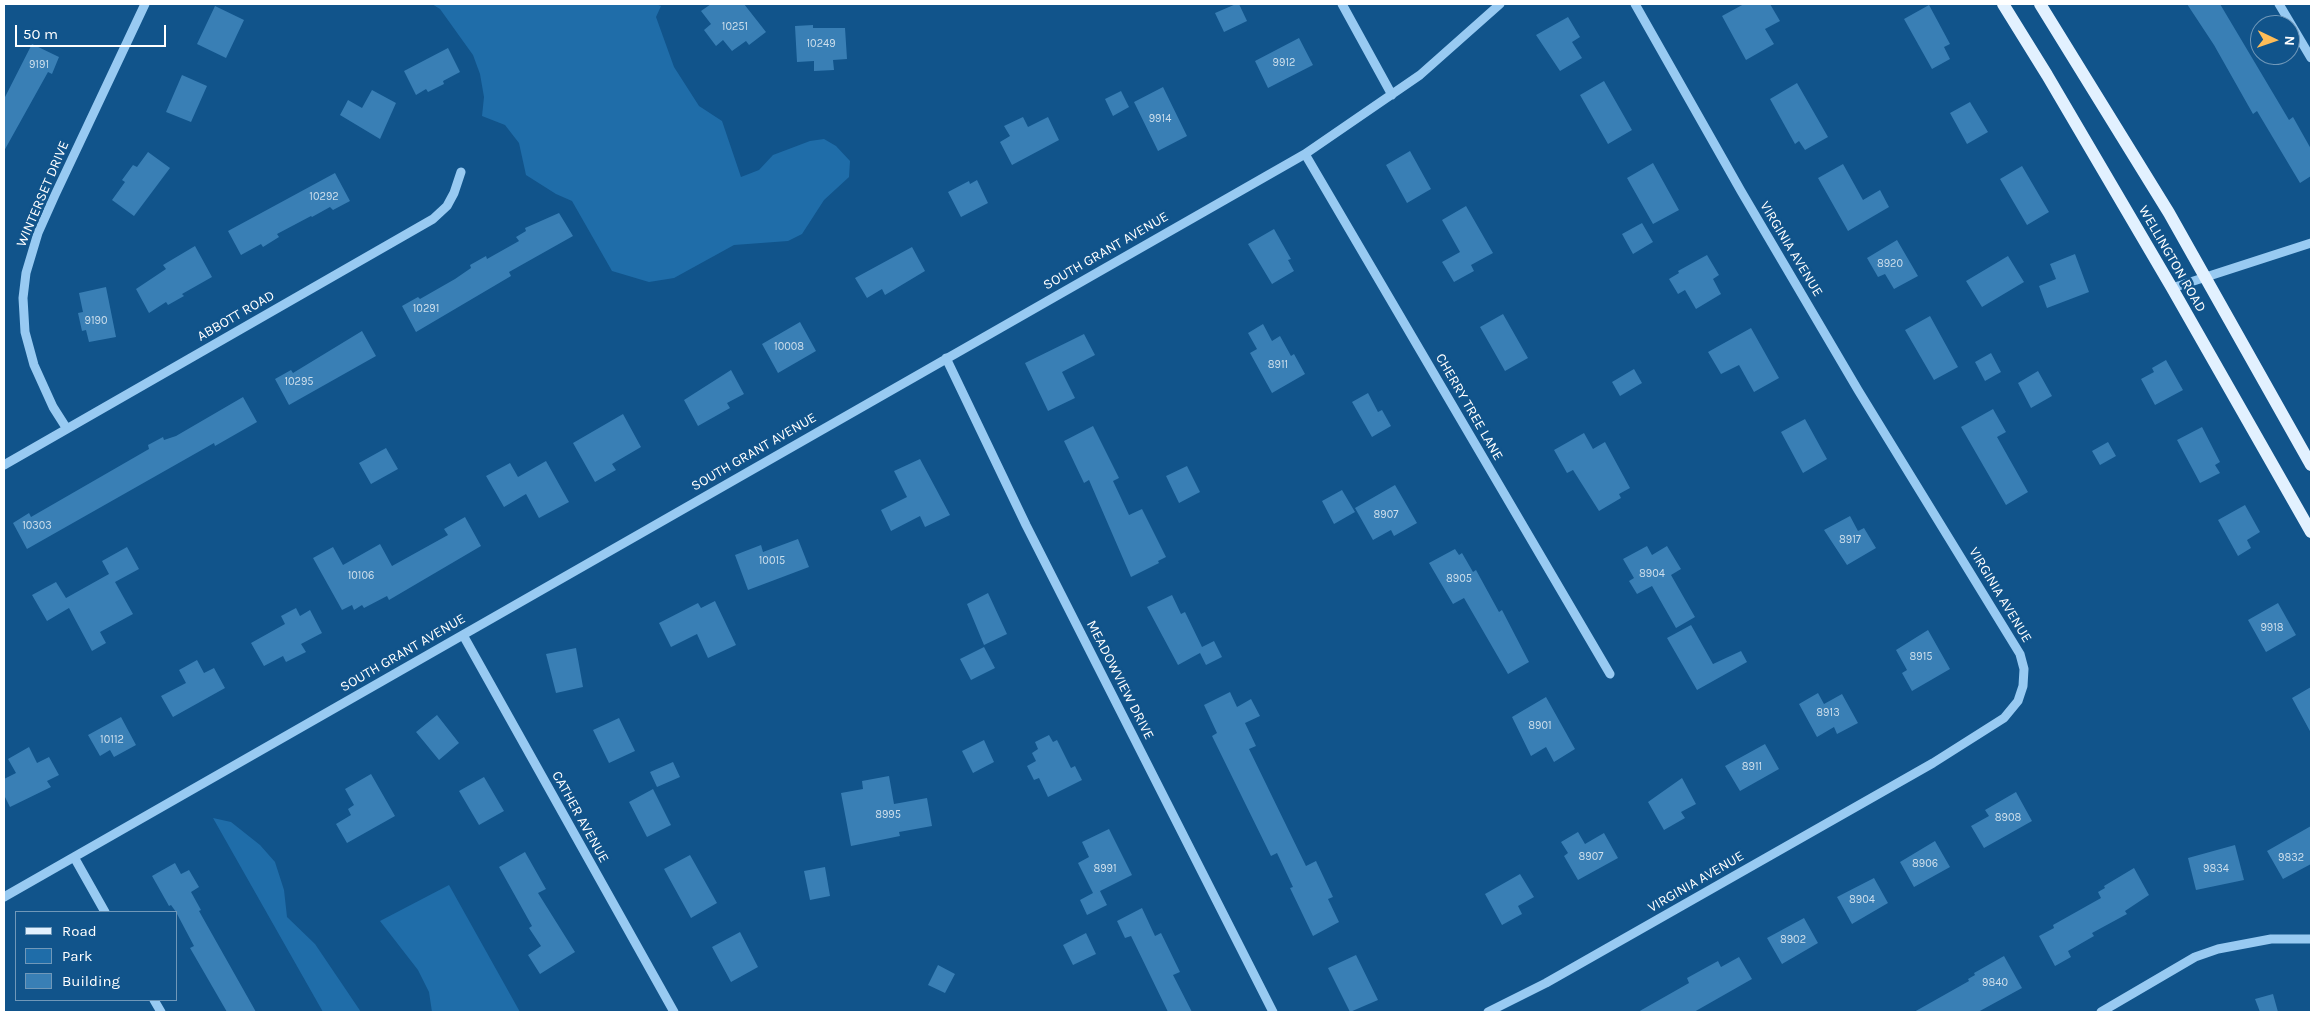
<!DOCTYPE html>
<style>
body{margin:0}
#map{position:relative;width:2315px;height:1016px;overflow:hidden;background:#11548b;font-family:Karla,sans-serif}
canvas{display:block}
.frame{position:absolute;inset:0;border:5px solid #fff;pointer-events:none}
.legend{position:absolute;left:15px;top:911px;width:162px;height:90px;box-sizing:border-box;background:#11548b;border:1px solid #7098b9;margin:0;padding:6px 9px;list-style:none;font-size:15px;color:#fff}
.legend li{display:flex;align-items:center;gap:10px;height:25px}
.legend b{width:25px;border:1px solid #7098b9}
.north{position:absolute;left:2250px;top:15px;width:50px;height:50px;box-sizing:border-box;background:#11548b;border:1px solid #7098b9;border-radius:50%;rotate:93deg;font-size:14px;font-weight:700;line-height:20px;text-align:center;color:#fff}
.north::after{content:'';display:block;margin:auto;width:18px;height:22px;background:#ffbd58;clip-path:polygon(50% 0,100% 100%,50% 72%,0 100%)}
.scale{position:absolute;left:15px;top:25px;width:151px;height:22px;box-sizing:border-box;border:2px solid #fff;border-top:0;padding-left:6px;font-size:15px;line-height:18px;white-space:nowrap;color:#fff;-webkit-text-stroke:4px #11548b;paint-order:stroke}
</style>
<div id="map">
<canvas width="2315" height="1016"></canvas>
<div class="frame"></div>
<ul class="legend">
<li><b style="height:6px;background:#e2f1ff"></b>Road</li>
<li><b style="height:14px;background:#1f6da9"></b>Park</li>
<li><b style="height:14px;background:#397fb5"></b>Building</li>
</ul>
<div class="north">N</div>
<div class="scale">50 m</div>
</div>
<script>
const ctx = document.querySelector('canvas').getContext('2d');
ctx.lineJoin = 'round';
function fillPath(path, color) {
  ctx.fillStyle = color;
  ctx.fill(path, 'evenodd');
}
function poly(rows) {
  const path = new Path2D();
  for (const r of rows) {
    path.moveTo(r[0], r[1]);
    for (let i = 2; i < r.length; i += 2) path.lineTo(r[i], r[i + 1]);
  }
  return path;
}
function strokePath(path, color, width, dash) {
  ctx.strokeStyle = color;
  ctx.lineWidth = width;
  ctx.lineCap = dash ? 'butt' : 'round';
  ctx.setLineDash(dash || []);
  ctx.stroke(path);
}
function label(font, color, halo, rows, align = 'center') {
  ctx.font = font + ' Karla,sans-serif';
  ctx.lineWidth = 5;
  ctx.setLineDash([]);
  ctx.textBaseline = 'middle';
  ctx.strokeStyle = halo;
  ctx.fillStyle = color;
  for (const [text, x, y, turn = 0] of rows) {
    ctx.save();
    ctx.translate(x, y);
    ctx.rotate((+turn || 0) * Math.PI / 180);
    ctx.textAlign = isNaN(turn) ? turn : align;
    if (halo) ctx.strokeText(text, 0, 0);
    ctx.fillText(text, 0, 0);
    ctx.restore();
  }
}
const green = poly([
 [432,4,656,4,661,6,656,17,674,67,699,106,722,121,741,177,759,170,773,155,810,141,824,139,836,146,850,161,849,177,824,200,802,234,788,241,734,245,674,278,649,282,612,271,572,201,556,194,526,175,519,143,505,125,482,116,484,97,480,74,473,55,440,9],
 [213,818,231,822,260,845,275,862,284,890,287,917,315,944,361,1012,323,1012],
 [449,885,520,1012,432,1012,429,992,418,970,380,921]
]);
const building = poly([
 [711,4,744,4,766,32,749,45,746,41,732,51,723,40,716,46,704,30,711,24,701,11],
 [1236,4,1239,4,1247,21,1224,32,1215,13],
 [1744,4,1770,4,1780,21,1765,29,1774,44,1746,60,1722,16],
 [2187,4,2220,4,2289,120,2293,117,2311,149,2311,176,2300,183,2257,111,2253,114,2214,45],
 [1929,5,1950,44,1944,47,1950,59,1932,69,1904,19],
 [215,6,244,20,226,58,197,44],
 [1568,17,1580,37,1572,42,1582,58,1560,71,1536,35],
 [813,25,813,28,845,28,847,59,833,60,834,70,814,71,814,61,797,62,795,26],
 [1299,38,1313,65,1268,88,1255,61],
 [32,44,59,57,52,74,48,72,4,151,4,99],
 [448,48,460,72,443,81,444,84,428,92,426,89,416,95,404,71],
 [182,75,207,86,191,122,166,112],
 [1604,81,1632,130,1608,144,1580,95],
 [1797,83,1828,137,1805,150,1799,141,1795,144,1770,99],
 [1163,87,1187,136,1158,151,1134,102],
 [372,90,396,103,380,139,340,115,348,100,362,108],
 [1121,91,1129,107,1113,116,1105,99],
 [1970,102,1988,132,1967,144,1950,113],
 [1023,117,1028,127,1048,117,1059,140,1012,165,1000,142,1010,136,1004,126],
 [1410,151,1431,189,1407,203,1386,165],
 [148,152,170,168,134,216,112,200,125,182,122,180,133,165,137,167],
 [1653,163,1679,210,1653,224,1627,178],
 [1843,164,1863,200,1880,190,1889,207,1848,231,1818,178],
 [2022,166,2049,212,2027,225,2000,179],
 [335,173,350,201,333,210,330,207,312,217,311,216,277,234,279,237,263,247,261,244,241,255,228,231],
 [977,180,988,203,961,217,948,192,969,181,970,184],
 [1466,206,1493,253,1471,265,1474,271,1454,282,1442,262,1460,252,1442,220],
 [559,213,573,236,509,272,511,276,416,332,402,306,418,297,420,299,455,279,471,268,470,265,486,256,487,259,519,241,516,237,526,231,525,228],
 [1642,223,1653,242,1633,254,1622,234],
 [1274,229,1291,259,1288,260,1294,271,1272,284,1248,244],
 [1897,240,1918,276,1894,289,1885,274,1878,277,1867,258],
 [195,246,212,277,182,294,184,296,168,305,166,302,149,313,136,289,166,269,163,265],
 [912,247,925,271,885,295,882,289,867,298,855,278],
 [2075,254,2089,292,2047,308,2039,286,2056,279,2050,264],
 [1707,255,1719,275,1713,279,1721,294,1696,309,1685,290,1678,294,1669,279,1679,273,1678,271],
 [2008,256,2024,282,1982,307,1966,281],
 [106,287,116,337,89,342,86,330,82,331,78,313,83,312,79,293],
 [1503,314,1528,358,1505,371,1480,327],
 [1930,316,1958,367,1934,380,1905,330],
 [800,322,816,351,778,373,762,344],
 [1263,324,1272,341,1280,336,1291,356,1294,354,1305,374,1272,393,1250,353,1257,349,1248,333],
 [1751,328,1779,378,1754,392,1739,365,1721,374,1708,352],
 [362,331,376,356,289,405,275,379,291,370,293,373],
 [1084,334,1095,355,1062,372,1075,398,1048,411,1025,363],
 [1991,353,2001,372,1985,381,1975,362],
 [2166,360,2183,390,2155,405,2141,379,2154,372,2152,368],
 [1634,369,1642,383,1620,396,1612,382],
 [731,370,744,394,727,403,730,408,698,426,684,400],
 [2038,371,2052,396,2031,408,2018,383],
 [1368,393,1378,412,1382,410,1391,426,1372,437,1352,402],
 [243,397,257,422,215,446,214,443,27,549,13,523,29,513,31,517,149,449,148,445,163,437,164,440,176,436],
 [1993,409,2006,432,1997,437,2028,492,2006,505,1961,427],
 [623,414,641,447,612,464,616,470,595,482,573,443],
 [1805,419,1827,459,1803,473,1781,432],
 [1093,426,1119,478,1113,481,1129,515,1142,509,1166,557,1158,561,1159,563,1131,577,1089,480,1084,483,1064,441],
 [2202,427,2220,462,2215,465,2220,473,2200,483,2177,440],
 [1584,433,1593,449,1605,442,1630,488,1619,494,1621,498,1599,511,1573,470,1567,473,1554,450],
 [2108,442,2116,456,2100,465,2092,451],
 [386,448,398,469,371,484,359,463],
 [920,459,950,515,925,527,920,516,891,531,881,510,907,497,894,471],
 [546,461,569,502,539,518,526,494,504,507,486,476,510,463,518,477],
 [1187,466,1200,492,1179,503,1166,476],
 [1395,485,1417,523,1394,536,1391,530,1373,540,1355,508],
 [1342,490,1355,512,1334,524,1322,501],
 [2245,505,2260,532,2247,540,2251,548,2238,556,2218,520],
 [1850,516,1858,531,1864,528,1876,548,1847,565,1824,530],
 [465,517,481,546,389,600,387,596,364,608,362,605,354,610,352,605,342,610,313,558,333,547,343,565,380,544,392,566,448,535,444,529],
 [798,539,809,567,748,590,735,555,761,545,763,552],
 [1647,546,1652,555,1667,546,1681,569,1671,575,1695,617,1676,628,1652,586,1637,594,1629,581,1634,578,1623,559],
 [127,547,139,569,115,582,133,614,100,632,106,643,92,651,69,608,47,621,32,595,56,582,66,598,109,574,102,561],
 [1455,549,1459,555,1462,553,1473,572,1476,570,1499,612,1502,610,1529,662,1508,674,1464,598,1453,604,1429,563],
 [988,593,1007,634,984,645,967,604],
 [1172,595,1181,614,1185,612,1202,647,1214,641,1222,657,1206,665,1200,653,1178,665,1147,607],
 [715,601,736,645,708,658,697,634,671,647,659,623,698,603,701,608],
 [2278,603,2296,635,2266,652,2248,620],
 [296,608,300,616,310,610,322,633,301,644,306,652,286,662,283,656,264,666,251,643,285,624,281,616],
 [1691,625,1713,664,1741,651,1747,662,1697,690,1667,638],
 [1928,630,1950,669,1912,691,1902,673,1907,670,1896,650],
 [984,647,995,668,971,680,960,659],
 [576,648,583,687,556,693,546,654],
 [197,660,204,673,214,668,225,688,173,717,161,696,186,683,179,670],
 [2311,687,2311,733,2292,698],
 [1230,692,1237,707,1251,699,1260,716,1245,723,1256,746,1249,749,1306,866,1316,861,1333,897,1328,899,1339,922,1313,936,1290,888,1293,887,1277,853,1271,856,1212,736,1217,733,1204,705],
 [1818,693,1824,704,1842,694,1858,723,1837,734,1834,727,1817,737,1799,704],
 [1546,697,1575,749,1554,762,1546,747,1531,756,1512,717],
 [437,715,459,743,439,760,416,732],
 [121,717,136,745,114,757,110,750,100,756,88,735],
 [619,718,635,751,609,763,593,730],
 [1049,735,1053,742,1057,740,1071,768,1075,766,1082,780,1048,797,1039,778,1034,780,1027,766,1036,761,1032,753,1038,749,1035,742],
 [984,740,994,762,973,773,962,751],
 [1765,744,1779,769,1740,791,1725,766],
 [29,747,37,763,49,757,59,775,47,781,51,787,10,807,4,795,4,779,16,773,8,759],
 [673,762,680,777,657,787,650,772],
 [371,774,395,816,347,843,336,824,351,815,348,809,354,805,345,789],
 [889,776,894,804,927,798,932,826,899,832,900,836,851,846,841,793,863,789,862,781],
 [484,777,504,811,479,825,459,791],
 [1682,778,1696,804,1681,812,1685,818,1664,830,1648,802],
 [653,789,671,825,647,837,629,802],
 [2016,792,2032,821,1984,848,1971,826,1989,816,1985,810],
 [2311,826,2311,864,2283,879,2267,851],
 [1109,829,1132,875,1100,891,1107,905,1087,915,1080,900,1093,893,1078,863,1089,857,1082,842],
 [1578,832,1585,844,1604,833,1618,858,1578,880,1564,856,1568,853,1561,842],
 [1935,841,1950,867,1914,887,1900,862],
 [2235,845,2244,880,2196,890,2188,858],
 [525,852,546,889,538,893,575,952,540,974,528,955,541,946,529,928,532,926,499,867],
 [690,855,717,903,691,918,664,869],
 [175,863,181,874,189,870,199,887,191,892,201,910,199,911,256,1012,227,1012,190,948,194,946,176,912,171,905,169,906,152,876],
 [825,867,830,896,810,900,804,871],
 [2134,868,2149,895,2125,911,2127,914,2092,933,2094,936,2068,951,2071,957,2055,966,2039,936,2054,928,2053,925,2101,898,2098,892,2105,888,2104,886],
 [1520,874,1534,897,1518,906,1522,914,1502,925,1485,894],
 [1874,878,1888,903,1852,924,1837,897],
 [1142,908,1155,936,1161,933,1180,972,1173,975,1192,1012,1168,1012,1131,936,1125,938,1117,921],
 [1804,918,1818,943,1782,964,1767,938],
 [740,932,758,967,731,982,712,947],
 [1086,933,1096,954,1073,965,1063,945],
 [1356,955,1378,1000,1350,1012,1328,968],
 [2004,956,2022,988,1978,1012,1914,1012,1969,981,1968,979,1975,975,1974,973],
 [1739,957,1752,979,1694,1012,1638,1012,1689,983,1687,978,1718,961,1721,967],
 [938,965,955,974,945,993,928,985],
 [2273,994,2278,1012,2260,1012,2255,999]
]);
const minor = poly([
 [1342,4,1392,95],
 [2279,4,2311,58],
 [1305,154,1610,674],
 [2172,288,2311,243],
 [946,358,1026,525,1273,1012],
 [67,429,53,407,34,365,25,332,23,298,26,273,38,233,55,195,145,4],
 [4,465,433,219,447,206,454,193,461,172],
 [463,635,674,1012],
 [74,857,105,912],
 [4,897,1305,154,1420,75,1500,4],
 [154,1000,161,1012],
 [1488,1012,1546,983,1933,763,2004,718,2018,701,2023,686,2024,669,2020,654,1858,390,1741,191,1635,4],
 [2101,1012,2195,957,2218,949,2271,939,2311,939]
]);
const major = poly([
 [2003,4,2047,75,2172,288,2311,532],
 [2040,4,2169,213,2311,465]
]);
const numberNames = [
 ["10251",735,27],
 ["10249",821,44],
 ["9912",1284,63],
 ["9191",39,65],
 ["9914",1160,119],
 ["10292",324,197],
 ["8920",1890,264],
 ["10291",426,309],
 ["9190",96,321],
 ["10008",789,347],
 ["8911",1278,365],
 ["10295",299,382],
 ["8907",1386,515],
 ["10303",37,526],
 ["8917",1850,540],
 ["10015",772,561],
 ["8904",1652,574],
 ["10106",361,576],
 ["8905",1459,579],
 ["9918",2272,628],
 ["8915",1921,657],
 ["8913",1828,713],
 ["8901",1540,726],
 ["10112",112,740],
 ["8911",1752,767],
 ["8995",888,815],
 ["8908",2008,818],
 ["8907",1591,857],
 ["9832",2291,858],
 ["8906",1925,864],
 ["8991",1105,869],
 ["9834",2216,869],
 ["8904",1862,900],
 ["8902",1793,940],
 ["9840",1995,983]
];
const streetNames = [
 ["WINTERSET DRIVE",43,194,-67],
 ["VIRGINIA AVENUE",1791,249,59],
 ["SOUTH GRANT AVENUE",1106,251,-30],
 ["WELLINGTON ROAD",2172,259,60],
 ["ABBOTT ROAD",236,316,-30],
 ["CHERRY TREE LANE",1469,407,60],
 ["SOUTH GRANT AVENUE",754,452,-30],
 ["VIRGINIA AVENUE",2000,595,59],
 ["SOUTH GRANT AVENUE",403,653,-30],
 ["MEADOWVIEW DRIVE",1120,680,63],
 ["CATHER AVENUE",580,817,61],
 ["VIRGINIA AVENUE",1696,882,-30]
];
fillPath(green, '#1f6da9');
fillPath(building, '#397fb5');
strokePath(minor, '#98caf2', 9);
strokePath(major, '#e2f1ff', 12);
label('11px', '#cedfec', null, numberNames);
label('14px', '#fff', '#11548b', streetNames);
</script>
